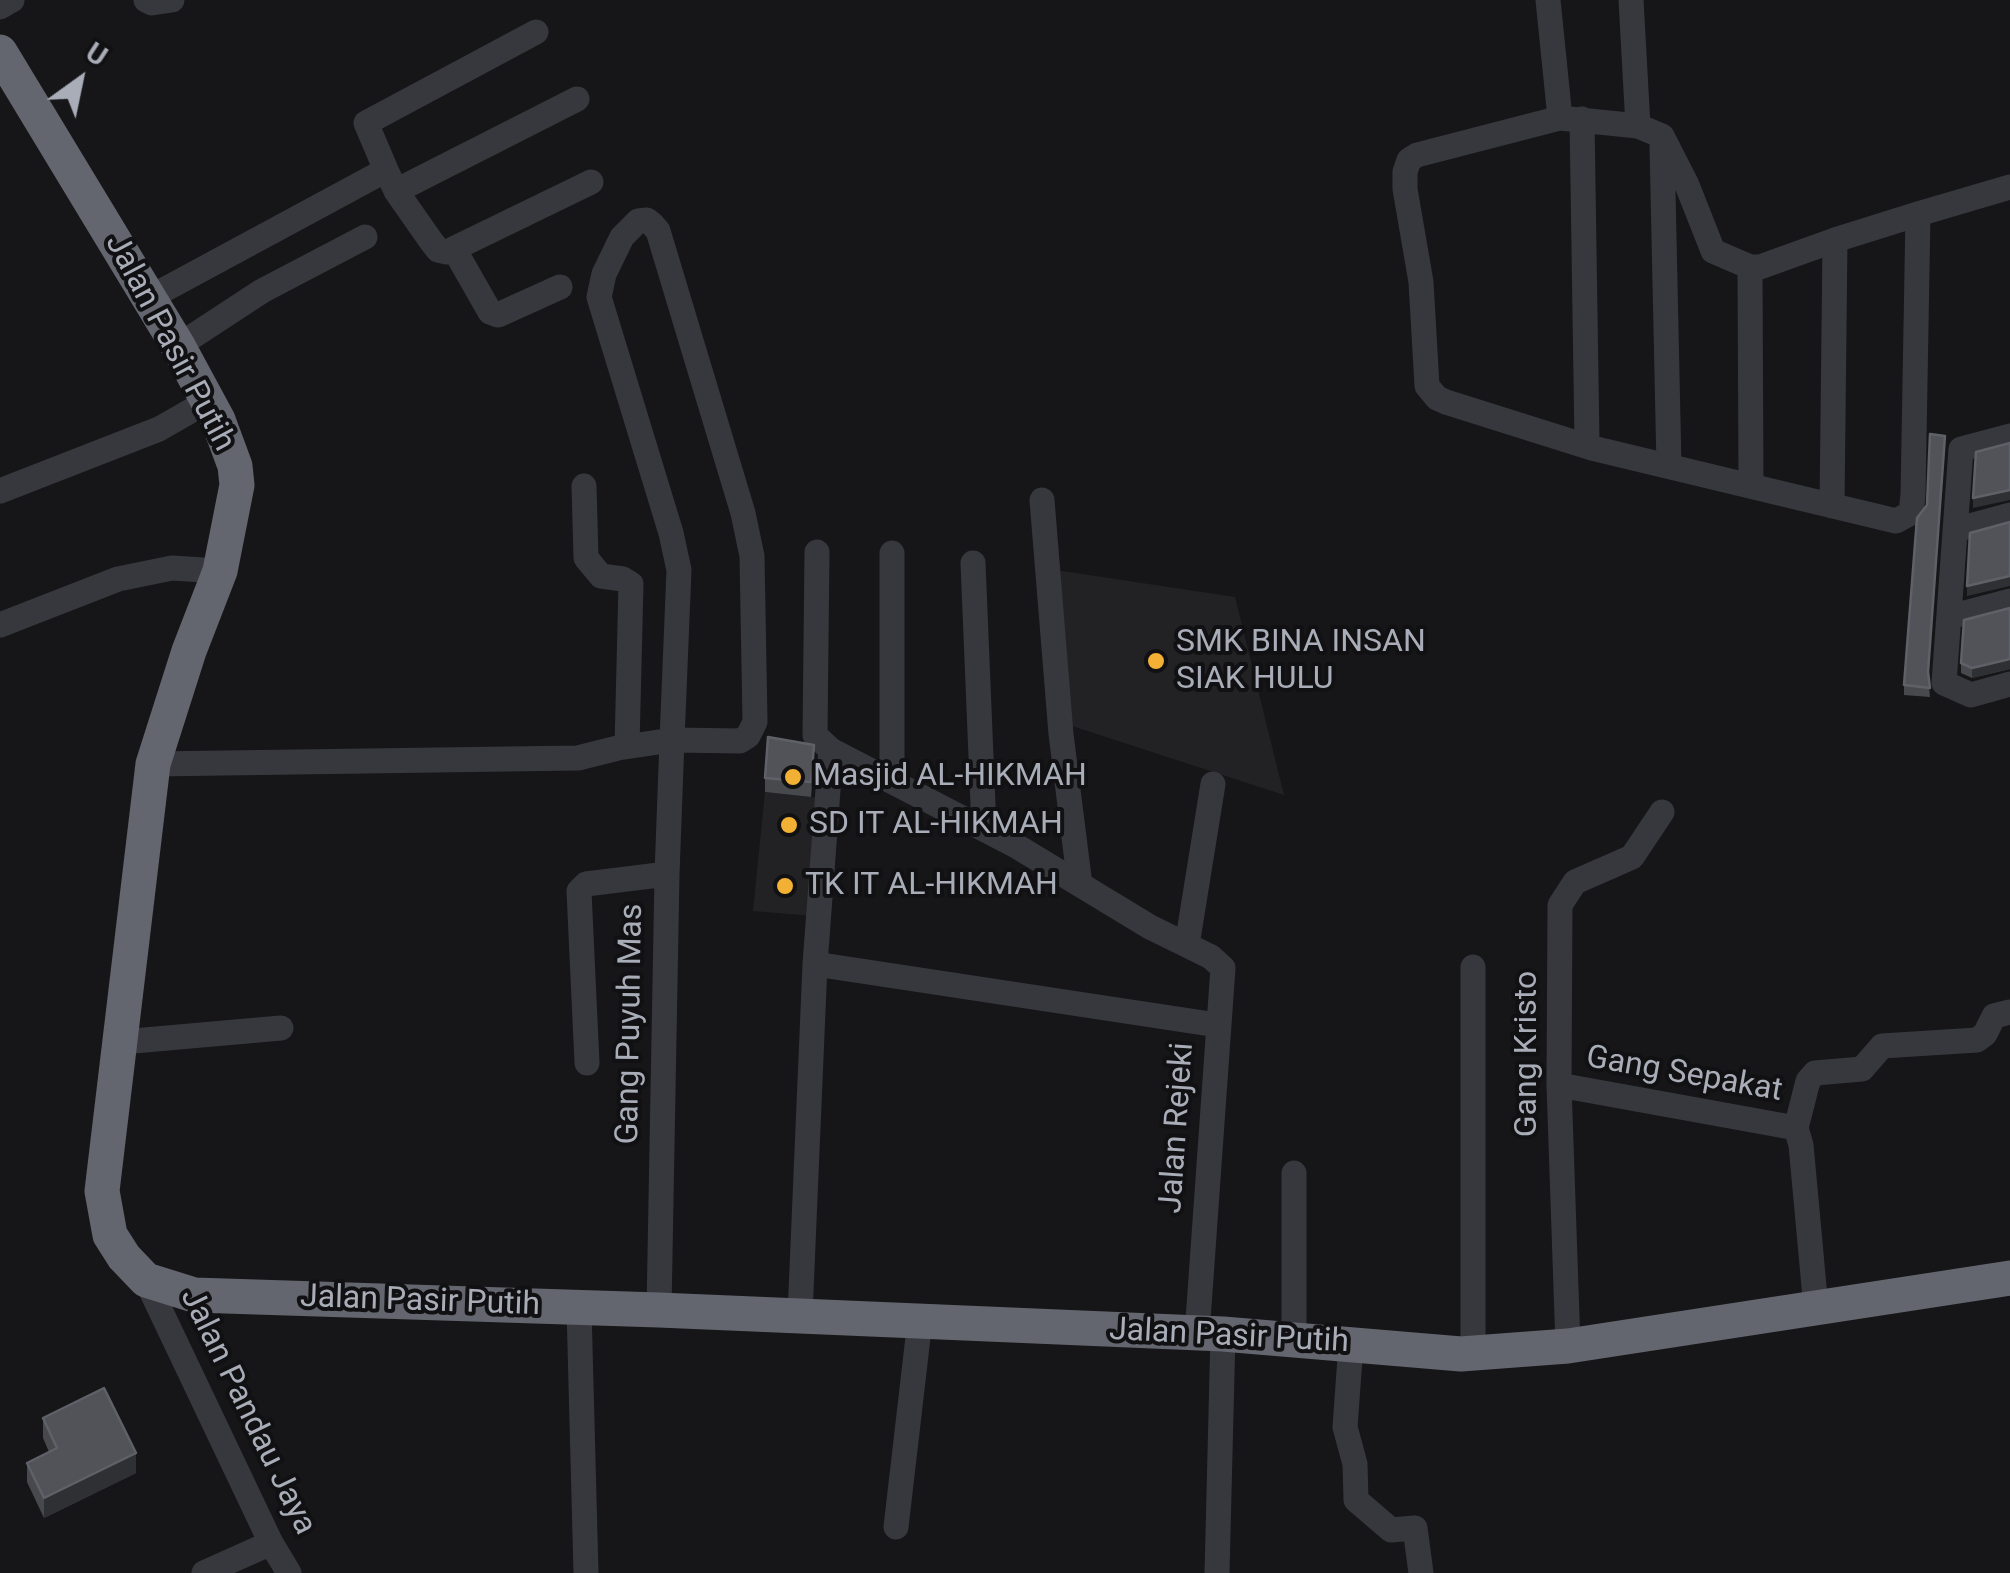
<!DOCTYPE html>
<style>
body{margin:0}
#map{position:relative;width:2010px;height:1573px;overflow:hidden;background:#161618;font-family:Roboto,sans-serif}
canvas{display:block}
.north{position:absolute;left:30px;top:30px;width:100px;height:100px;-webkit-text-stroke:8px #111113;paint-order:stroke;rotate:33deg;font-size:28px;font-weight:700;line-height:40px;text-align:center;color:#a8adb8}
.north::after{content:'';display:block;margin:auto;width:35px;height:45px;background:#a8adb8;clip-path:polygon(50% 0,100% 100%,50% 72%,0 100%)}
</style>
<div id="map">
<canvas width="2010" height="1573"></canvas>
<div class="north">U</div>
</div>
<script>
const ctx = document.querySelector('canvas').getContext('2d');
ctx.lineJoin = 'round';
function fillPath(path, color) {
  ctx.fillStyle = color;
  ctx.fill(path, 'evenodd');
}
function poly(rows) {
  const path = new Path2D();
  for (const r of rows) {
    path.moveTo(r[0], r[1]);
    for (let i = 2; i < r.length; i += 2) path.lineTo(r[i], r[i + 1]);
  }
  return path;
}
function strokePath(path, color, width, dash) {
  ctx.strokeStyle = color;
  ctx.lineWidth = width;
  ctx.lineCap = dash ? 'butt' : 'round';
  ctx.setLineDash(dash || []);
  ctx.stroke(path);
}
function label(font, color, halo, rows, align = 'center') {
  ctx.font = font + ' Roboto,sans-serif';
  ctx.lineWidth = 8;
  ctx.setLineDash([]);
  ctx.textBaseline = 'middle';
  ctx.strokeStyle = halo;
  ctx.fillStyle = color;
  for (const [text, x, y, turn = 0] of rows) {
    ctx.save();
    ctx.translate(x, y);
    ctx.rotate((+turn || 0) * Math.PI / 180);
    ctx.textAlign = isNaN(turn) ? turn : align;
    if (halo) ctx.strokeText(text, 0, 0);
    ctx.fillText(text, 0, 0);
    ctx.restore();
  }
}
const built = poly([
 [1049,569,1235,597,1284,795,1069,725],
 [765,792,819,798,813,916,753,911]
]);
const minor = poly([
 [146,0,152,3,172,0],
 [1548,0,1560,118],
 [1631,0,1638,126],
 [0,7,12,0],
 [1582,119,1587,443,1592,448],
 [1662,146,1669,466],
 [386,170,366,123,536,32],
 [396,191,577,99],
 [1918,214,1913,495,1911,513,1896,521,1592,448,1446,402,1437,398,1427,386,1421,282,1405,189,1405,172,1409,160,1417,155,1560,118,1638,126,1662,136,1687,185,1713,251,1750,267,1760,267,1835,240,1918,214,2010,187],
 [454,249,490,312,498,315,560,287],
 [1750,267,1751,486],
 [149,298,386,170,396,191,431,241,438,250,447,252,591,182],
 [178,346,262,291,365,237],
 [2010,436,1961,449,1944,683,1971,695,2010,684],
 [584,486,586,558,601,576,623,579,631,584,627,746],
 [0,491,159,429,208,401],
 [1042,500,1061,734,1080,885],
 [1832,506,1835,240],
 [1955,530,2010,515],
 [817,552,815,735,831,750,1018,847,1150,927,1211,957,1223,968,1197,1334],
 [892,553,892,780],
 [973,563,984,829],
 [1949,617,2010,601],
 [0,625,118,579,172,568,220,571],
 [153,764,578,758,618,748,672,740,740,741,748,736,755,722,752,556,743,513,658,231,652,224,647,220,638,221,622,237,604,274,599,297,671,533,679,570,672,740,667,874,659,1310],
 [1187,945,1213,784],
 [815,964,1217,1025],
 [1473,967,1473,1353],
 [122,1042,281,1028],
 [587,1063,579,891,586,884,667,874],
 [1559,1085,1796,1128,1801,1145,1816,1308],
 [1796,1128,1808,1081,1815,1073,1862,1069,1882,1046,1977,1040,1985,1034,1994,1016,2010,1012],
 [146,1280,271,1543,289,1573],
 [579,1308,586,1573],
 [800,1315,815,964,831,750],
 [1294,1340,1294,1173],
 [1351,1344,1345,1427,1355,1464,1356,1500,1391,1530,1415,1528,1421,1573],
 [1568,1346,1559,1085,1560,905,1575,882,1632,857,1662,812],
 [896,1527,920,1320],
 [204,1573,271,1543],
 [1217,1573,1223,1334]
]);
const highway = poly([
 [0,52,178,346,218,420,235,466,237,485,220,571,189,651,153,764,102,1191,110,1235,124,1257,146,1280,194,1295,659,1310,1223,1334,1461,1354,1568,1346,2010,1278]
]);
const wall = poly([
 [2010,608,2010,669,1972,678,1961,673,1961,663],
 [1928,675,1930,697,1904,695,1904,685],
 [814,760,811,797,765,792,765,778],
 [43,1418,136,1473,44,1518,27,1482,27,1463,49,1452,43,1438]
]);
const shadedWall = poly([
 [2010,490,2010,500,1973,508,1973,498],
 [2010,576,2010,586,1967,596,1967,586],
 [2010,659,2010,669,1972,678,1972,668],
 [136,1453,136,1473,44,1518,44,1498]
]);
const building = poly([
 [1930,434,1945,436,1928,672,1930,688,1904,685,1917,518,1927,505,1930,434],
 [2010,443,2010,490,1973,498,1976,452,2010,443],
 [2010,522,2010,576,1967,586,1970,533,2010,522],
 [2010,608,2010,659,1972,668,1961,663,1964,620,2010,608],
 [768,737,814,745,811,782,765,778,768,737],
 [104,1388,136,1453,44,1498,27,1463,57,1448,43,1418,104,1388]
]);
const markers = [
 [1156,661,10,"#f2b134"],
 [793,777,10,"#f2b134"],
 [789,825,10,"#f2b134"],
 [785,886,10,"#f2b134"]
];
const streetNames = [
 ["Jalan Pasir Putih",169,343,62],
 ["Gang Puyuh Mas",631,1024,-89],
 ["Gang Kristo",1528,1054,-90],
 ["Gang Sepakat",1684,1075,10],
 ["Jalan Rejeki",1178,1128,-86],
 ["Jalan Pasir Putih",420,1302,2],
 ["Jalan Pasir Putih",1229,1337,3],
 ["Jalan Pandau Jaya",247,1412,64]
];
const poiNames = [
 ["SMK BINA INSAN",1176,643],
 ["SIAK HULU",1176,680],
 ["Masjid AL-HIKMAH",813,777],
 ["SD IT AL-HIKMAH",809,825],
 ["TK IT AL-HIKMAH",805,886]
];
fillPath(built, '#222225');
strokePath(minor, '#37383d', 25);
strokePath(highway, '#63666e', 35);
fillPath(wall, '#47494d');
fillPath(shadedWall, '#2f3033');
fillPath(building, '#525359');
strokePath(building, '#5f6168', 2.5);
for (const [x, y, r, color] of markers) {
  const dot = new Path2D();
  dot.arc(x, y, r, 0, 2 * Math.PI);
  ctx.fillStyle = color;
  ctx.fill(dot);
  strokePath(dot, '#111113', 4);
}
label('32px', '#a8adb8', '#111113', streetNames);
label('32px', '#a8adb8', '#111113', poiNames, 'left');
</script>
